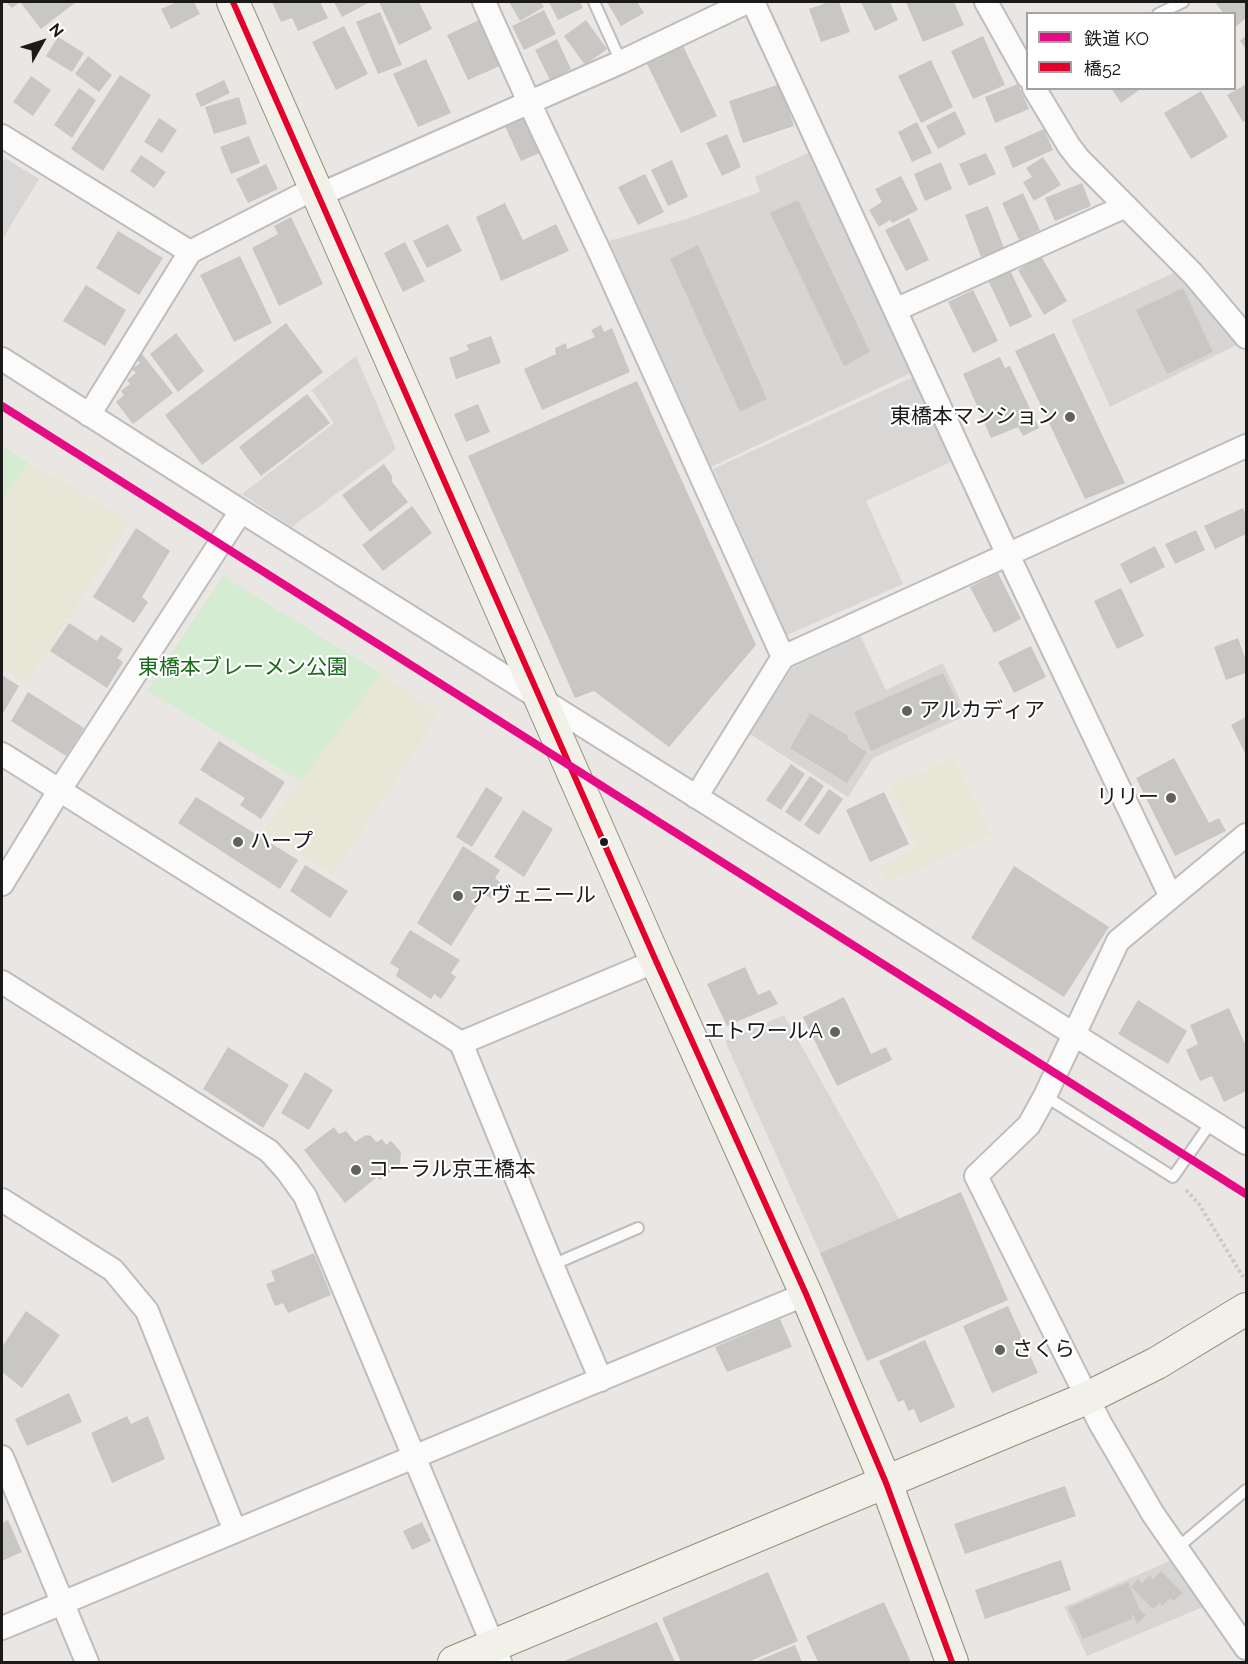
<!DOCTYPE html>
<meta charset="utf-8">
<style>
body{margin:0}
#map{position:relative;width:1248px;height:1664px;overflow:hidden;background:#e9e6e3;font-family:Raleway,"Noto Sans JP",sans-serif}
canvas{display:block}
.frame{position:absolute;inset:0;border:3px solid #1a1a1a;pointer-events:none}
.legend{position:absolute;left:1026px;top:12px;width:210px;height:78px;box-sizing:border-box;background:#fff;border:2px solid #a3a3a3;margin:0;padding:8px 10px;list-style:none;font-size:18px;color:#1a1a1a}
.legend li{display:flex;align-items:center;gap:12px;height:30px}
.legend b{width:30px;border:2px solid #a3a3a3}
.north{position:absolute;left:12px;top:12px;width:60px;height:60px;-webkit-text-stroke:4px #fff;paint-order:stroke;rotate:51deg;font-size:16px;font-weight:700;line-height:24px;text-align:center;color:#1a1a1a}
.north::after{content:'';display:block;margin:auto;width:21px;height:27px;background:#1a1a1a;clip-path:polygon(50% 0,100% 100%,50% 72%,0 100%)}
</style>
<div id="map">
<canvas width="1248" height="1664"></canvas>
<div class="frame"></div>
<ul class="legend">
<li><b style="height:8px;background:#e50b84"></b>鉄道 KO</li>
<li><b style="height:8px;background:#e4002b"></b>橋52</li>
</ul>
<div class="north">N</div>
</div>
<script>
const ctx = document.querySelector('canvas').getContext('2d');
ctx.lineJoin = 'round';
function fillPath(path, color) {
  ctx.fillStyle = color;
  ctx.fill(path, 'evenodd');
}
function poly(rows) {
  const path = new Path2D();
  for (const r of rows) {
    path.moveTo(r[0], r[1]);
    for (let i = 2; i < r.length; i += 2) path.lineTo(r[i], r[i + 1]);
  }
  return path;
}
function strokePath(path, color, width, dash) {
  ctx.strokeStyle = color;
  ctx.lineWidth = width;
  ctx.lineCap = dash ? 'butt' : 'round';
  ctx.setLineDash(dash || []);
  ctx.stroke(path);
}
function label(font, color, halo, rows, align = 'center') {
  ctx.font = font + ' Raleway,"Noto Sans JP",sans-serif';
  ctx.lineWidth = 4.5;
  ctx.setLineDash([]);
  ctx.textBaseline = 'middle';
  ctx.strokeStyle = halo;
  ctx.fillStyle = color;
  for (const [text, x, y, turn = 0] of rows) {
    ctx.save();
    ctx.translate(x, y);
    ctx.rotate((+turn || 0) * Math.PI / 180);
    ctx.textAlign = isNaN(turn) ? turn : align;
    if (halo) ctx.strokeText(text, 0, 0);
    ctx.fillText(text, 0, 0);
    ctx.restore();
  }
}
const residential = poly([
 [810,152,911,373,711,467,609,241,686,219,760,192,755,177],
 [1178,271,1239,344,1110,407,1071,320],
 [860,635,886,690,943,663,967,715,873,758,848,797,750,734,792,668],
 [1172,1560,1205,1606,1087,1656,1064,1607]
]);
const farmland = poly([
 [28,462,131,522,26,684,2,668,2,501],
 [381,674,439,714,333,875,263,831],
 [954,757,992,835,886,884,879,868,916,847,891,786]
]);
const park = poly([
 [2,445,28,462,2,501],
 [223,576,381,674,301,781,147,691]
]);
const parking = poly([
 [5,158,39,179,2,240,2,164],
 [356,356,396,449,292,527,242,494,334,423,312,390],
 [913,377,951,462,866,501,903,584,787,635,713,469],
 [784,1015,899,1219,820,1253,725,1041]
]);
const building = poly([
 [6,2,76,2,41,29,20,2,12,8],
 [177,2,194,2,200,14,171,29,161,9],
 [272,2,320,2,328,18,298,31,292,18,281,22],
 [334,2,370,2,342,17],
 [379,2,419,2,432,29,399,45],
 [509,2,541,2,544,7,520,21],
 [549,2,580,2,583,8,558,20],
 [607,2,637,2,644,13,621,26],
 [829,2,839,2,850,32,821,42,809,9],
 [861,2,890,2,898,20,875,31],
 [906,2,954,2,964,25,923,42],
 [1215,2,1246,2,1246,18,1234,28,1234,14,1224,14],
 [544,10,556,34,524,50,512,26],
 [380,12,402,65,378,74,356,22],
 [479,20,500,66,468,80,447,35],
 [586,20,607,49,585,65,564,36],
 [344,26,368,74,336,90,312,42],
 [983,36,1005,85,973,99,951,51],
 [1246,36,1246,49,1240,41],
 [58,37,84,53,72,72,46,56],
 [557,39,571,69,550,80,535,50],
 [683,46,717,116,681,133,647,64],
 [88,56,112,75,99,92,75,74],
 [426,59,451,113,418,127,393,74],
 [931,60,953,107,921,123,898,76],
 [120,75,151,95,103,171,71,149],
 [31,76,51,90,33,116,13,102],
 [224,80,230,93,201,107,195,94],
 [780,84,794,126,743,143,729,101],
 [1018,84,1029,109,995,123,985,97],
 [1245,85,1246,88,1246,120,1243,122,1227,95],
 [79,88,96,100,72,138,54,125],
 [1111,88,1142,88,1121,103],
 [1201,91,1228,137,1191,159,1164,113],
 [239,97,247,124,214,134,205,107],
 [955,111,966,134,938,149,926,126],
 [525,115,542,152,521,161,504,124],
 [159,118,177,130,162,153,144,142],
 [917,122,932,153,912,162,898,132],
 [1044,129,1053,150,1013,168,1004,147],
 [727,134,741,167,722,176,706,143],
 [249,136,260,163,231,174,220,147],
 [986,153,996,174,969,186,959,164],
 [141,155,166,172,154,188,130,171],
 [1043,157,1061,185,1034,201,1023,182,1032,177,1026,168],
 [672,160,688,197,668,206,651,170],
 [941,162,952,189,925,201,914,174],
 [266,164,278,189,248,203,236,179],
 [645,174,664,212,638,225,618,187],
 [901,176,918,210,892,223,890,220,879,227,869,210,882,202,875,189],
 [1082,183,1091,206,1055,221,1045,198],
 [1023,193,1040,230,1019,240,1002,203],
 [798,200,870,352,844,366,770,213],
 [505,203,523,240,556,224,569,251,501,281,476,217],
 [988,206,1004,248,981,257,965,215],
 [291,217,323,284,279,306,252,248,278,234,274,226],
 [909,218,929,260,906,271,885,230],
 [448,224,462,251,427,268,413,241],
 [118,231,163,258,139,295,96,268],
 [405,242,425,281,403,292,384,253],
 [698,245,767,399,740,412,670,259],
 [240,256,272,323,234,342,200,275],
 [1041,256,1067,301,1044,315,1018,270],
 [1010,270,1032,317,1010,327,988,280],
 [86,285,126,310,105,346,63,321],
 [1183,288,1213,352,1167,374,1136,310],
 [973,290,998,341,973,353,948,302],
 [286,323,323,372,202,465,165,415],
 [601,325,604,332,612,328,630,372,542,410,524,369,556,354,555,348,566,343,567,349,595,337,591,330],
 [176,333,204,371,178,392,150,354],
 [1054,333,1125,483,1085,499,1015,351],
 [491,336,501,363,456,379,449,358,469,350,466,345],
 [142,354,173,393,133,424,116,402,124,395,121,391,130,384,127,380,136,373,132,369,140,363,136,359],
 [1000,357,1005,368,1010,366,1039,428,1023,436,1018,427,991,438,963,374],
 [637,381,756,645,669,747,594,691,575,698,468,456],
 [307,394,330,423,261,476,239,447],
 [478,404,490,432,466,442,454,414],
 [384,464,392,476,392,482,408,502,370,532,342,495],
 [412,506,432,533,383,571,362,545],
 [1243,508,1246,515,1246,534,1215,549,1204,526],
 [136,528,170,551,142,597,148,602,134,623,93,597],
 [1196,530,1205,550,1175,564,1165,544],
 [1155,546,1165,567,1130,584,1120,564],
 [998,573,1021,619,994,633,970,587],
 [1121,588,1144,636,1117,649,1094,601],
 [69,623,97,641,101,635,123,649,117,658,123,662,107,688,50,651],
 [1238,638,1246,661,1246,673,1226,680,1214,647],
 [1031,646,1046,677,1014,693,998,662],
 [943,673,961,710,871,751,854,712],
 [2,675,19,686,2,715],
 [28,692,84,728,66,756,11,721],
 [810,713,847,735,848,740,867,752,847,783,790,748],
 [1246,717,1246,755,1231,725],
 [219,741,285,782,261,819,240,805,245,798,200,770],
 [1174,758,1209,823,1219,818,1226,831,1175,856,1136,778],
 [791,764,805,774,781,810,766,800],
 [810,776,824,786,800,822,785,812],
 [486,787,503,798,472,847,456,837],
 [829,789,843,799,819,835,804,825],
 [884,792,909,844,870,862,846,810],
 [196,797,298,860,280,889,178,823],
 [523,810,553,829,524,877,494,857],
 [463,846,500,870,495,878,502,884,492,899,484,894,451,946,417,923],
 [305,865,348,891,330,918,290,891],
 [1014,866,1109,927,1064,997,971,938],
 [410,930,460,960,451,973,456,977,441,999,434,994,431,999,396,976,399,969,390,963],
 [745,967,758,995,770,990,778,1004,727,1026,707,984],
 [844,997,871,1054,886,1047,892,1060,837,1086,803,1017],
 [1138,1000,1187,1031,1168,1064,1118,1034],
 [1229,1008,1246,1046,1246,1091,1224,1102,1212,1076,1200,1081,1186,1050,1198,1044,1190,1025],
 [228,1047,289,1085,263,1128,203,1089],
 [305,1072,333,1090,309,1130,281,1113],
 [334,1127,339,1134,346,1131,355,1142,366,1135,371,1136,376,1142,382,1139,386,1145,391,1141,401,1152,400,1164,380,1180,377,1177,345,1203,304,1150],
 [961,1192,1008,1300,867,1361,820,1253],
 [314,1253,331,1295,288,1313,283,1303,275,1306,266,1284,275,1281,271,1271],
 [1008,1306,1038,1373,992,1393,963,1326],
 [26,1311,60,1335,22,1388,2,1372,2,1347],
 [780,1319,792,1347,727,1372,715,1347],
 [925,1340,955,1407,920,1423,914,1409,908,1411,904,1400,898,1402,879,1361],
 [69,1393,82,1422,27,1446,15,1419],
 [127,1416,131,1424,148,1416,165,1459,112,1483,91,1433],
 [1065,1486,1076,1516,965,1554,954,1524],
 [8,1520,22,1552,2,1561,2,1523],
 [422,1522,431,1541,412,1550,403,1531],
 [1061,1560,1071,1590,985,1619,975,1590],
 [1161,1571,1183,1593,1173,1601,1170,1598,1162,1606,1160,1603,1153,1609,1131,1587,1138,1579,1142,1583,1150,1575,1153,1579],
 [768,1572,798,1641,748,1662,681,1662,662,1618],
 [1128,1582,1140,1610,1146,1615,1137,1624,1132,1613,1132,1619,1083,1639,1068,1608],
 [884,1602,911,1662,818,1662,806,1636],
 [657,1622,675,1662,562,1662],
 [795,1645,802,1662,755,1662]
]);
const path = poly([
 [1186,1190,1199,1204,1243,1277]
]);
const lane = poly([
 [594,2,621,62],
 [1158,14,1183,2],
 [1045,1096,1173,1177,1212,1121],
 [552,1265,638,1228],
 [1177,1548,1246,1490]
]);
const street = poly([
 [484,2,529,102,601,255,783,657,696,797],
 [753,2,1008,555,1171,897,1118,941,1045,1096,1029,1125,976,1176,1100,1423,1153,1514,1246,1648],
 [986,2,1028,77],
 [1034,88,1069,146,1079,159,1193,274,1246,337],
 [2,136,190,252],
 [319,195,621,62,747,2],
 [895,310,1126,206],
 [2,359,241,511,866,903,1246,1143],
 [89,415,190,252,315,188],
 [783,657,1246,446],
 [2,754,461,1043,552,1265,601,1380],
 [2,884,59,791,241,511],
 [1171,897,1246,835],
 [2,982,269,1151,287,1171,305,1196,500,1662],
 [461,1043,656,961],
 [2,1200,113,1270,147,1311,235,1531],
 [2,1457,87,1662],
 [2,1628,806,1294]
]);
const secondary = poly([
 [233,2,656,961,806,1294,886,1483,952,1662],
 [454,1662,1087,1398,1157,1363,1246,1309]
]);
const bus1 = poly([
 [233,2,656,961,806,1294,886,1483,952,1662]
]);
const rail1 = poly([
 [2,406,1246,1194]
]);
const markers = [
 [1070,417,6,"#626160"],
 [907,711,6,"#626160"],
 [1171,798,6,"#626160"],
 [238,842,6,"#626160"],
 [604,842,5,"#1a1a1a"],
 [458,896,6,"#626160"],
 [835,1032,6,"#626160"],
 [356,1170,6,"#626160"],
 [1000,1350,6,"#626160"]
];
const poiNames = [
 ["東橋本マンション",1058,417,"right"],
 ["アルカディア",919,711],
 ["リリー",1159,798,"right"],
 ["ハープ",250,842],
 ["アヴェニール",470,896],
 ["エトワールA",823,1032,"right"],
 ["コーラル京王橋本",368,1170],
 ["さくら",1012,1350]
];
const parkNames = [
 ["東橋本ブレーメン公園",243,668]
];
fillPath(residential, '#d8d6d5');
fillPath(farmland, '#e8e7d7');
fillPath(park, '#d4ecd1');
fillPath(parking, '#d9d7d6');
fillPath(building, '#c9c7c4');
strokePath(lane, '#bebdbb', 14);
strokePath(street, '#bebdbb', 26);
strokePath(secondary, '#8f8f7e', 34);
strokePath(path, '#d2c6c6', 4, [3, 3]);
strokePath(lane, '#fcfbfb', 10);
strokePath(street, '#fcfbfb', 22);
strokePath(secondary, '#f1f0e9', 32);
strokePath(bus1, '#e4002b', 6);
strokePath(rail1, '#e50b84', 8);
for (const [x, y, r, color] of markers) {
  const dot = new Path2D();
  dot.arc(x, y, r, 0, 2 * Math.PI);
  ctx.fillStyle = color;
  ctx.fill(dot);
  strokePath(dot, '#fff', 2);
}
label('21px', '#1a1a1a', '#fff', poiNames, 'left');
label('21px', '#18691a', '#fff', parkNames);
</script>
